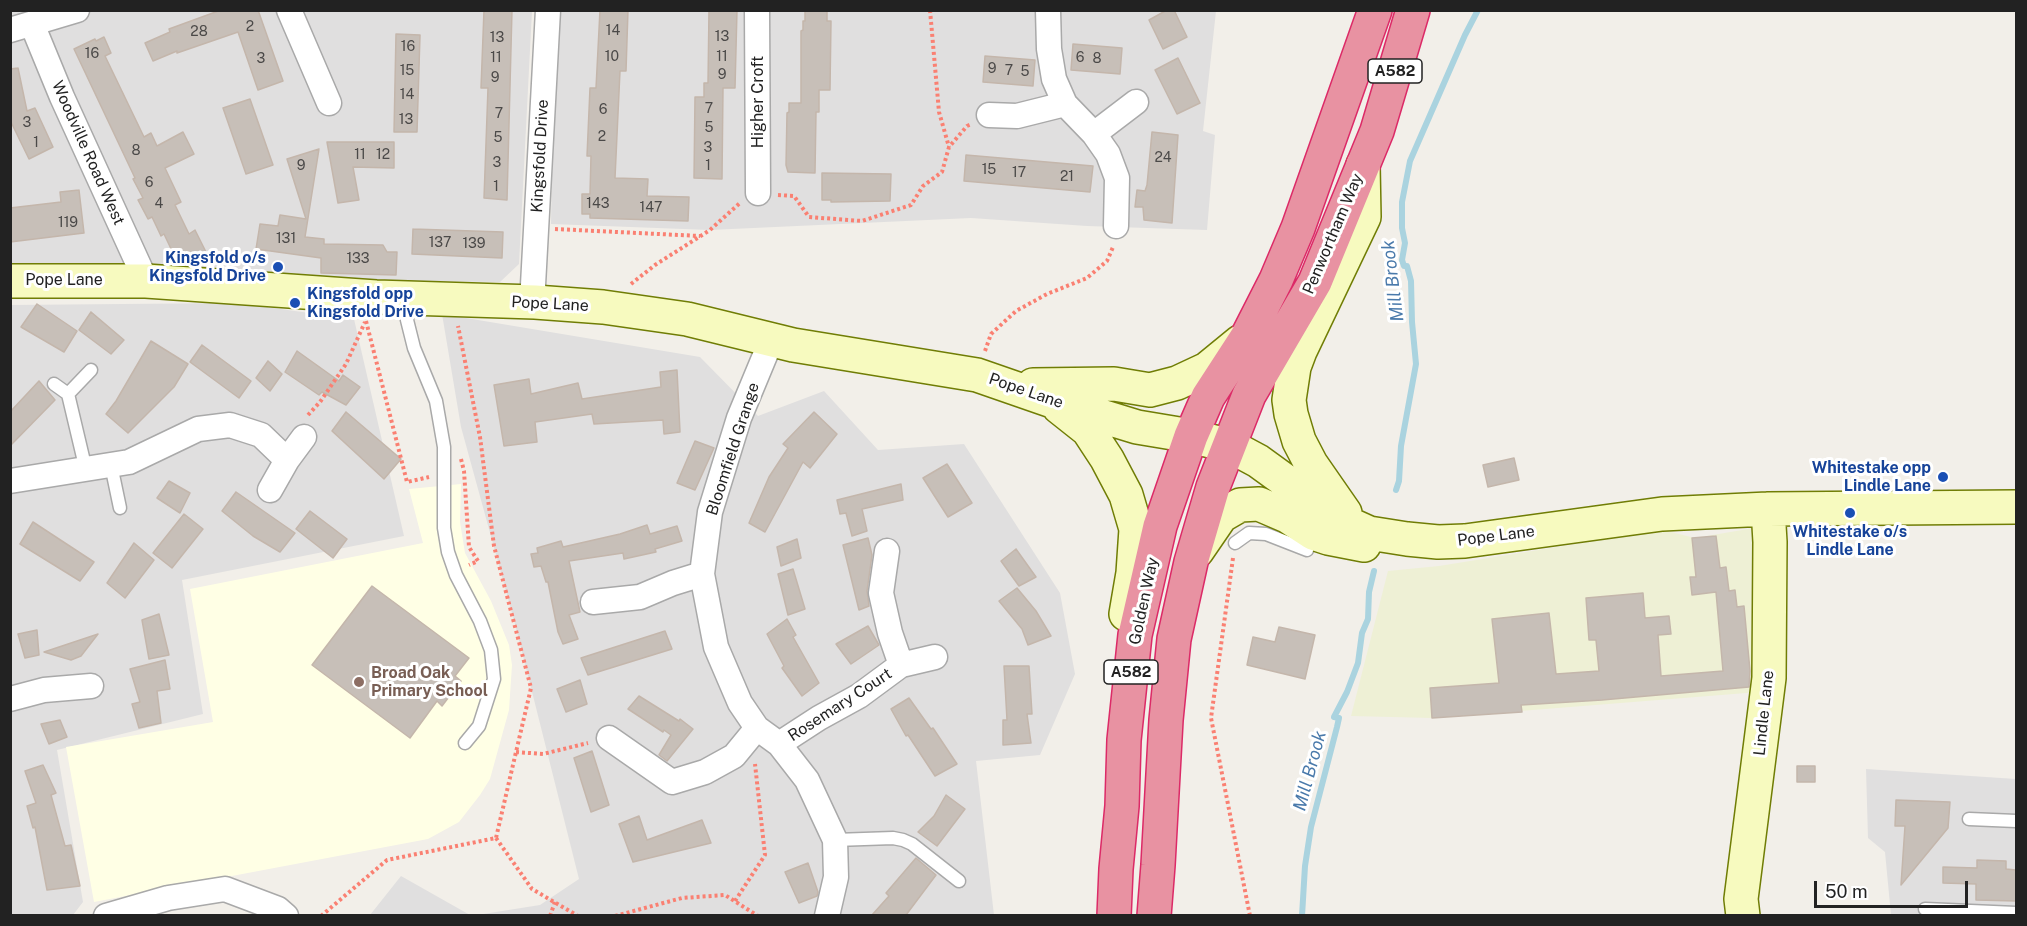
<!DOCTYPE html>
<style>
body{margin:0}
#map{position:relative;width:2027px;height:926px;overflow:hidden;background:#f2efe9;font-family:"Public Sans",sans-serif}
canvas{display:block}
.frame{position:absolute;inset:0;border:12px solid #222;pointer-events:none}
.scale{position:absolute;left:1814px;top:881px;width:154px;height:27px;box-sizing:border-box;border:3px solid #222;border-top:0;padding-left:8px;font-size:18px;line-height:21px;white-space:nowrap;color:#222;-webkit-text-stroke:4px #fff;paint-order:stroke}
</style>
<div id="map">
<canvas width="2027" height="926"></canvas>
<div class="frame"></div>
<div class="scale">50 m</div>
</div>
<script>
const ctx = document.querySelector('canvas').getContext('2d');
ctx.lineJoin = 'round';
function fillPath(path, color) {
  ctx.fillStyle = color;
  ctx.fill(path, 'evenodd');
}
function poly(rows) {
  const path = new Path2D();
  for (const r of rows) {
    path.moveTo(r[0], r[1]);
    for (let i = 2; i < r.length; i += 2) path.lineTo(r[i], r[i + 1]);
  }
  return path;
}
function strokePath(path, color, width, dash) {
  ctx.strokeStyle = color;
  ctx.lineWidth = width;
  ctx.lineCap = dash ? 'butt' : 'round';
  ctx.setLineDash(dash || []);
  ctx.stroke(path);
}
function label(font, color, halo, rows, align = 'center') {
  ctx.font = font + ' "Public Sans",sans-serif';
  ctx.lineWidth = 6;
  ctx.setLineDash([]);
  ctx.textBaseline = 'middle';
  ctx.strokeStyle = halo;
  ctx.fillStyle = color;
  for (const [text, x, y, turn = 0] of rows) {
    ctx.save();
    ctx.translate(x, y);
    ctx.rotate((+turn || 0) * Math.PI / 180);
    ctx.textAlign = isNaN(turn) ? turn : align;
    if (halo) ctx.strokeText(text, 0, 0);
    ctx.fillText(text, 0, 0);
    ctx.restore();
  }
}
const residential = poly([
 [11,11,532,11,519,264,500,282,393,281,11,268],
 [560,11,1216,11,1203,131,1215,135,1207,230,1087,226,971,218,710,230,551,224,552,157],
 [236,303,354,319,404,536,182,580,203,714,57,750,83,902,73,915,11,915,10,305],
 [442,314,700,357,758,416,824,391,878,450,964,444,1060,593,1075,674,1040,755,976,761,994,915,477,915,540,905,579,879,515,624,461,427],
 [1866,769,2016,779,2016,915,1891,915,1885,852,1868,838],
 [401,876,470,915,370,915]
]);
const education = poly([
 [461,484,460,522,465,553,491,601,509,645,512,665,509,710,490,779,480,795,459,822,428,839,94,902,66,747,213,722,190,589,423,543,409,489]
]);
const farmland = poly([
 [1754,528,1759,692,1432,718,1351,716,1388,571,1439,566,1663,530,1695,538]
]);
const stream = poly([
 [1396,490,1399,481,1401,446,1416,364,1412,322,1411,281,1407,266,1404,266,1402,260,1405,243,1402,228,1402,202,1410,161,1465,35,1478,10],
 [1302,916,1305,866,1311,827,1337,727,1339,718,1334,717,1347,692,1358,663,1362,633,1368,619,1369,592,1374,571]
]);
const building = poly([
 [221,10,258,10,283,81,258,90,238,32,177,53,177,51,153,61,145,43,170,32,169,29,221,10],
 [484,10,512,10,507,200,484,198,488,88,481,88,484,10],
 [600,10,628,10,626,71,620,71,615,178,648,179,647,196,689,197,688,221,590,218,590,214,582,214,582,194,590,194,591,156,587,156,590,88,596,88,600,10],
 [709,10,737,10,735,88,723,88,722,179,694,178,695,97,704,97,704,83,708,83,709,10],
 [805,10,827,10,827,21,831,21,830,90,819,90,819,112,816,112,815,173,788,172,786,165,787,113,789,112,789,103,801,103,801,31,803,30,803,21,805,21,805,10],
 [1167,10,1174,10,1187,37,1163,49,1149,20,1167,10],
 [396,34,420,35,417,132,394,132,396,34],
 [104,37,111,53,105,56,144,137,151,133,157,146,183,132,194,154,165,168,181,202,175,205,189,234,195,230,206,252,189,261,187,259,181,262,176,252,173,253,164,234,161,236,152,217,148,219,138,200,143,198,133,179,135,178,74,49,95,39,96,41,104,37],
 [1073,44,1122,48,1120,74,1071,70,1073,44],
 [985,56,1035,60,1033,86,983,82,985,56],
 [1178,58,1200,103,1177,114,1155,70,1178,58],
 [18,68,27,111,35,108,53,147,29,159,10,120,10,69,18,68],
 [250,99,273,165,246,174,223,108,250,99],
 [1152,132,1178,135,1172,223,1144,220,1143,207,1135,207,1137,190,1145,191,1147,185,1152,132],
 [327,142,394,142,394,168,353,167,359,200,338,203,327,142],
 [319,149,305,237,324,239,324,244,383,245,387,252,397,252,396,275,321,273,321,258,256,249,260,224,278,226,280,215,306,219,287,159,319,149],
 [966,155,1093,166,1090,192,964,181,966,155],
 [822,173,891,174,890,201,831,202,831,200,822,200,822,173],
 [79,190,84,233,10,242,10,208,61,202,60,192,79,190],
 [413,229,503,232,502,258,412,254,413,229],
 [37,304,77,331,64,352,21,327,37,304],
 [91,312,124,340,111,354,79,330,91,312],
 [151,341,188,364,174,387,128,433,106,414,116,401,151,341],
 [202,345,251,381,239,398,190,362,202,345],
 [297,351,339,381,343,375,360,387,346,405,322,392,319,395,285,372,297,351],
 [268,361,282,374,270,391,256,378,268,361],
 [677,370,680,432,664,434,663,420,594,424,592,414,535,422,537,442,504,446,494,385,529,379,531,394,578,383,582,399,661,387,660,372,677,370],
 [39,381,55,400,10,446,10,412,39,381],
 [346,412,401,459,384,479,332,431,346,412],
 [814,412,837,434,810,468,803,462,765,532,749,523,769,477,788,448,783,444,814,412],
 [695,441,714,448,695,490,677,483,695,441],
 [1514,458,1519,480,1488,487,1483,465,1514,458],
 [947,464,972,503,948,517,923,478,947,464],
 [169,481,190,493,180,513,157,498,169,481],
 [901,484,903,500,862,509,867,531,852,536,846,513,840,514,837,500,901,484],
 [236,492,295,533,280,552,253,536,222,511,236,492],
 [310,511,347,539,333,558,296,529,310,511],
 [184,514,203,529,172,568,153,553,184,514],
 [33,522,94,562,80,581,20,544,33,522],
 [647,525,650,534,677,526,682,541,655,549,656,552,624,559,623,553,569,561,580,612,569,615,578,639,563,644,558,632,548,582,546,582,541,566,534,567,531,554,538,553,537,548,561,541,563,547,620,534,647,525],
 [1716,536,1720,568,1726,567,1729,591,1735,590,1737,607,1744,606,1750,671,1749,687,1602,700,1521,705,1522,712,1432,718,1430,688,1499,683,1492,619,1549,613,1556,674,1599,671,1596,640,1589,640,1586,598,1643,593,1645,618,1669,616,1671,634,1658,635,1661,676,1723,671,1716,592,1692,595,1690,577,1696,577,1692,538,1716,536],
 [868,538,872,555,867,591,869,606,859,610,843,545,868,538],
 [797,539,801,558,781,566,777,547,797,539],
 [134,543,154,560,125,598,107,583,134,543],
 [1016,549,1036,577,1019,586,1001,561,1016,549],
 [793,569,805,609,788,615,778,574,793,569],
 [372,586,469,658,455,676,461,681,442,706,437,701,410,738,312,665,372,586],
 [1017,588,1036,611,1051,636,1028,645,1022,629,999,601,1017,588],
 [159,614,169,655,149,659,142,620,159,614],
 [787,619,796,635,793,637,819,683,802,696,782,668,784,666,767,634,787,619],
 [868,626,879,645,851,664,836,644,868,626],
 [1279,627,1315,635,1305,679,1247,665,1253,637,1275,642,1279,627],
 [37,630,39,655,25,658,18,634,37,630],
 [665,631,672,649,588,675,581,658,665,631],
 [98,634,81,656,71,660,44,652,98,634],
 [165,660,170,689,157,691,161,723,139,728,132,704,140,702,130,669,165,660],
 [1004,666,1029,666,1032,714,1027,714,1031,743,1003,745,1003,720,1007,720,1004,666],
 [580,680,587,704,566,712,557,689,580,680],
 [639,696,679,721,680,719,693,729,667,761,659,755,671,735,664,730,663,732,628,709,639,696],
 [909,698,931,729,933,728,957,764,935,776,908,735,906,736,891,709,909,698],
 [60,720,67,737,49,744,41,724,60,720],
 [592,751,609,805,591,812,574,758,592,751],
 [43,765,56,793,51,795,65,846,71,845,80,886,47,890,35,827,33,828,27,806,36,803,25,771,43,765],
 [1797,766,1815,766,1815,782,1797,782,1797,766],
 [946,795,965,809,937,846,918,832,934,816,946,795],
 [1896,800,1950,802,1948,828,1901,885,1905,826,1895,826,1896,800],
 [639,816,647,840,702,820,711,843,633,862,619,824,639,816],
 [916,858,936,875,906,915,872,915,889,896,886,893,916,858],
 [1977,860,2006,861,2006,869,2016,870,2016,901,1976,900,1976,884,1943,883,1943,867,1977,868,1977,860],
 [808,863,818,892,817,896,799,903,785,872,808,863]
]);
const path = poly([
 [930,10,939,112,949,147],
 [778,195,794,196,809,217,862,221,911,205,923,186,942,172,949,147,967,126,972,124],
 [555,229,700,236],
 [631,284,655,265,710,230,741,202],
 [366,321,407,482,429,477],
 [985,351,991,334,1016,311,1047,294,1087,278,1107,261,1113,247],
 [308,415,320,402,346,364,365,322],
 [461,459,464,471,469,547,478,561,469,565],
 [1233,558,1211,718,1250,916],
 [516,752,543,754,588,743],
 [496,838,532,889,578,916],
 [735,901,765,855,755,764],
 [321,916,387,860,496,838,516,752,531,688,494,546,480,437,458,326],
 [550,916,555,902],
 [615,916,682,898,725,895,758,916]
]);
const lane = poly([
 [408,299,407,320,414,348,436,401,444,447,444,528,448,552,456,575,480,621,491,650,494,679,479,726,465,743],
 [54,384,68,394],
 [111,465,120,508],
 [86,470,68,394,91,370],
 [1235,543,1249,533,1266,534,1307,550,1313,534],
 [1969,819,2016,821],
 [835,840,893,838,903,840,912,844,959,881],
 [1925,909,2016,913]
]);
const street = poly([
 [289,10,329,103],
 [757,10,758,193],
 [32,24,62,97,146,281],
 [10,30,77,10],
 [1065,104,1094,134,1108,154,1117,178,1116,226],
 [989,115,1017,116,1065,104,1054,79,1049,49,1048,10],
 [1094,134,1136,102],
 [535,302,533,285,548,10],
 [771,341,739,418,710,512,702,574,716,647,740,703,757,728,779,744,807,780,835,840,836,877,827,916],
 [10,481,129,462,198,429,230,425,261,435,287,460,304,437],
 [270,490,287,460],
 [593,602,640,597,673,583,702,574],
 [901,665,935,657],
 [10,699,44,690,91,686],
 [609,738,672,782,705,772,734,756,757,728],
 [779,744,819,718,859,696,901,665,890,633,881,593,887,551],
 [106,916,168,898,225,889,278,909,286,916]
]);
const secondary = poly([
 [10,281,146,281,376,297,535,302,603,307,687,319,793,345,977,375,1052,401,1137,427,1191,436,1230,446,1258,461,1338,519,1369,533,1407,539,1438,542,1465,541,1662,514,1768,509,2016,507],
 [1033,385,1114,384,1150,390,1177,383,1207,369,1240,342],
 [1059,407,1088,430,1107,459,1126,495,1136,529,1133,573,1126,614],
 [1345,513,1311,464,1299,441,1291,414,1289,400,1294,367,1300,351,1364,217,1363,165],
 [1197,551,1221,516,1240,505,1259,504,1287,516,1313,533,1328,538,1364,545],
 [1743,916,1741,899,1769,678,1770,542,1768,509]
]);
const highway = poly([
 [1114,916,1116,869,1122,806,1124,740,1135,635,1160,526,1191,436,1208,397,1247,337,1276,280,1298,228,1375,10],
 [1154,916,1158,865,1166,720,1174,639,1191,562,1213,487,1249,395,1315,282,1377,131,1413,10]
]);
const markers = [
 [278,267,6,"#1a4fb4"],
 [295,303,6,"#1a4fb4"],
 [1943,477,6,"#1a4fb4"],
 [1850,513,6,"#1a4fb4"],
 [359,682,6,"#8d6e63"]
];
const numberNames = [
 ["2",250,27],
 ["14",613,31],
 ["28",199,32],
 ["13",722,37],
 ["13",497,38],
 ["16",408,47],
 ["16",92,54],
 ["10",612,57],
 ["11",722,57],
 ["11",496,58],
 ["6",1080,58],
 ["3",261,59],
 ["8",1097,59],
 ["9",992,69],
 ["15",407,71],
 ["7",1009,71],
 ["5",1025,72],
 ["9",722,75],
 ["9",495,78],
 ["14",407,95],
 ["7",709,109],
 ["6",603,110],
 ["7",499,114],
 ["13",406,120],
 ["3",27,123],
 ["5",709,128],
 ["2",602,137],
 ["5",498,138],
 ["1",36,143],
 ["3",708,148],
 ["8",136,151],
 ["11",360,155],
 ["12",383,155],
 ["24",1163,158],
 ["3",497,163],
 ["9",301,166],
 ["1",708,166],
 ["15",989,170],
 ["17",1019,173],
 ["21",1067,177],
 ["6",149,183],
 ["1",496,187],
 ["4",159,204],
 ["143",598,204],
 ["147",651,208],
 ["119",68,223],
 ["131",286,239],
 ["137",440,243],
 ["139",474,244],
 ["133",358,259]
];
const shields = [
 [1395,71,54],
 [1131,672,54]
];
const shieldNames = [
 ["A582",1395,71],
 ["A582",1131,672]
];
const streetNames = [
 ["Higher Croft",758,102,-90],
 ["Woodville Road West",88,153,66],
 ["Kingsfold Drive",540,156,-87],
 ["Penwortham Way",1333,234,-67],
 ["Pope Lane",64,280],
 ["Pope Lane",550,304,3],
 ["Pope Lane",1026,391,19],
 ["Bloomfield Grange",733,449,-72],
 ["Pope Lane",1496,536,-7],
 ["Golden Way",1144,601,-78],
 ["Rosemary Court",840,705,-33],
 ["Lindle Lane",1764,713,-84]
];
const transitNames = [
 ["Kingsfold o/s",266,258],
 ["Kingsfold Drive",266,276],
 ["Kingsfold opp",307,294,"left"],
 ["Kingsfold Drive",307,312,"left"],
 ["Whitestake opp",1931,468],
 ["Lindle Lane",1931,486],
 ["Whitestake o/s",1850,532,"center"],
 ["Lindle Lane",1850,550,"center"]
];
const educationNames = [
 ["Broad Oak",371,673],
 ["Primary School",371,691]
];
const waterNames = [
 ["Mill Brook",1393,281,-97],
 ["Mill Brook",1310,771,-75]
];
fillPath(residential, '#e0dfdf');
fillPath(education, '#ffffe5');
fillPath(farmland, '#eef0d5');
strokePath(stream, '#aad3df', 6);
fillPath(building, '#c7bfb8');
strokePath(building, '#c4b6ab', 1.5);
strokePath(lane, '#a9a9a9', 15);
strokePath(street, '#a9a9a9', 27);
strokePath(secondary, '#707d05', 36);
strokePath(highway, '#dc2a67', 36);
strokePath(path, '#fa8072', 4, [3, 3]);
strokePath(lane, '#fff', 12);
strokePath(street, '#fff', 24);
strokePath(secondary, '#f7fabf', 33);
strokePath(highway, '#e892a2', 33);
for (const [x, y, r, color] of markers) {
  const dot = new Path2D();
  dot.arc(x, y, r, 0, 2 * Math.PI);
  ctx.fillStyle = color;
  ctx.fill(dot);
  strokePath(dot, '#fff', 2);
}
label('14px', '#4b4948', null, numberNames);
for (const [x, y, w] of shields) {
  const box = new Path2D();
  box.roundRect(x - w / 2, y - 12, w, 24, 4.5);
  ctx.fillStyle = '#fff';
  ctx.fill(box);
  strokePath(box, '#222', 1.5);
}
label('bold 15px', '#222', null, shieldNames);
label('16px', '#222', '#fff', streetNames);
label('bold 16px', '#164399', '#fff', transitNames, 'right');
label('bold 16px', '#785e54', '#fff', educationNames, 'left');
label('italic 18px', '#4a7aab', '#fff', waterNames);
</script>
